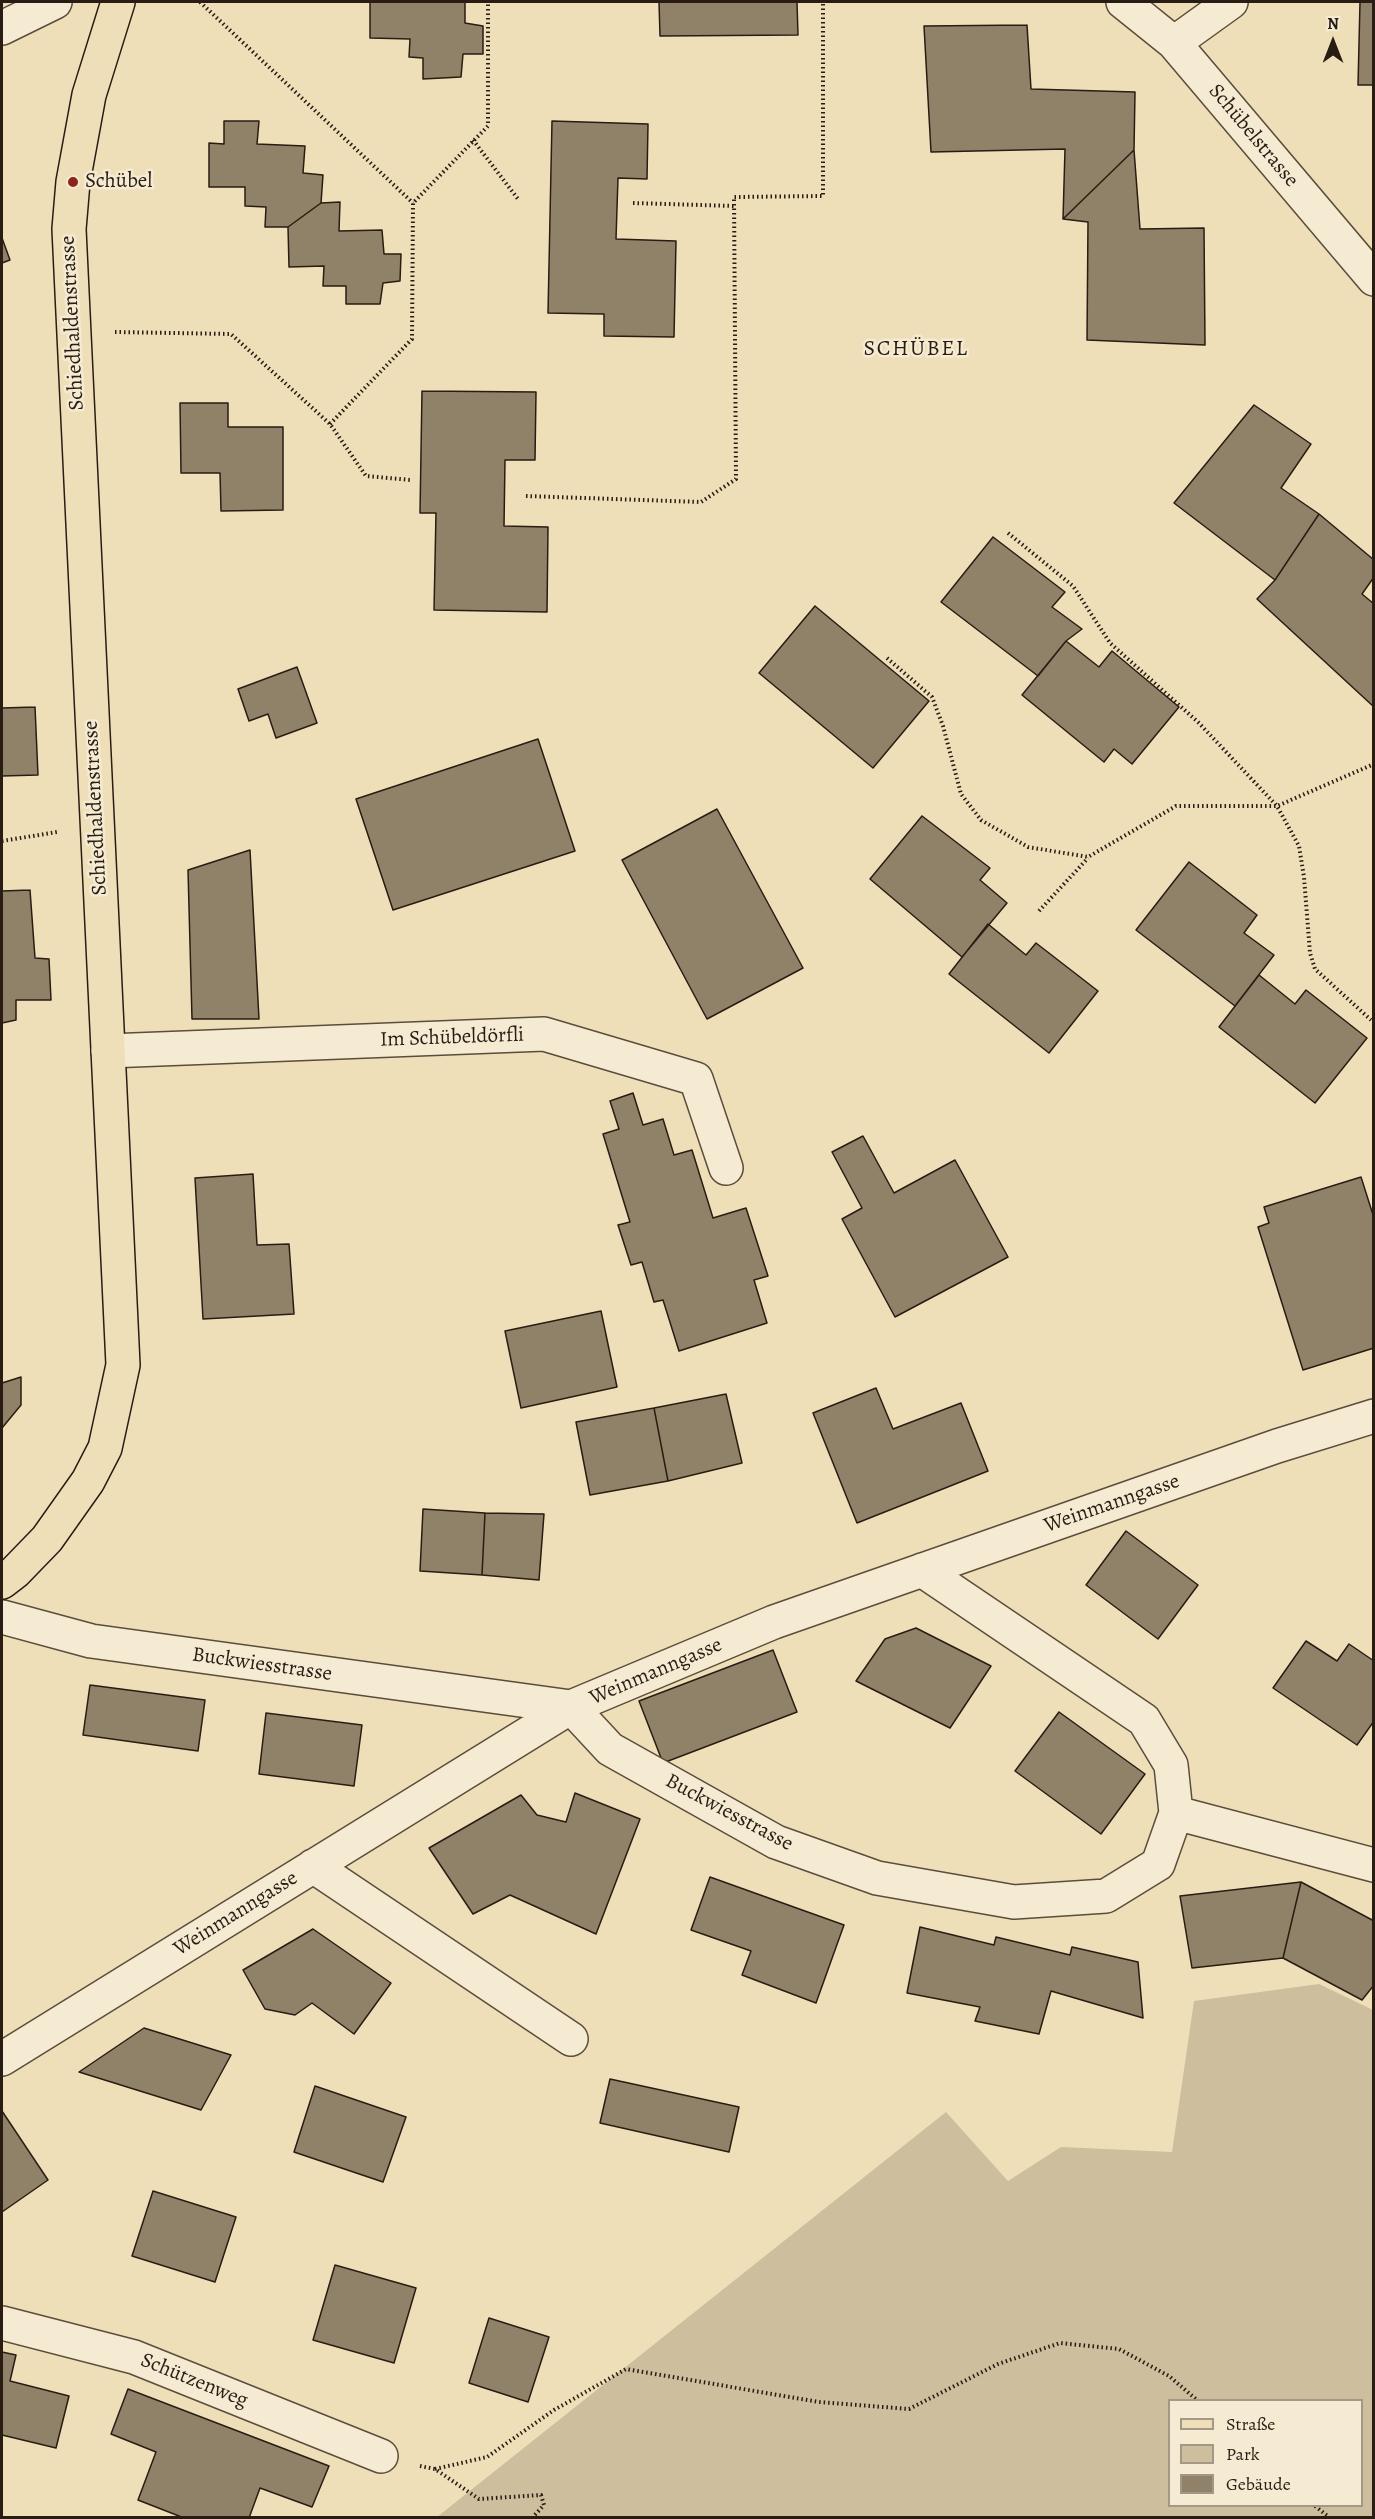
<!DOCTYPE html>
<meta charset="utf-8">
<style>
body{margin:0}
#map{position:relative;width:1375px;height:2519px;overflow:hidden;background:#efdfb9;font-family:Alegreya,serif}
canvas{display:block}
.frame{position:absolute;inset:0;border:3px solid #291c13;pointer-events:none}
.legend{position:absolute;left:1168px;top:2399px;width:195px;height:108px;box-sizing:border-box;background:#f5ead2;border:2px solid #a39886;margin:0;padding:8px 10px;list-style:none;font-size:18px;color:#291c13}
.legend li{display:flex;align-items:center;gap:12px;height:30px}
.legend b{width:30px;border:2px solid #a39886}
.north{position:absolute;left:1303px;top:12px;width:60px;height:60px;-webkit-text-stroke:4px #f5ead2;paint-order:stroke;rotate:0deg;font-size:16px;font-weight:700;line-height:24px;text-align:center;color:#291c13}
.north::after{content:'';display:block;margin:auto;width:21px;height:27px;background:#291c13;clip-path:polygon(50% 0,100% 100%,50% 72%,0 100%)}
</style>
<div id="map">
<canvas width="1375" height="2519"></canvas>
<div class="frame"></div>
<ul class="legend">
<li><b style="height:8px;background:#efdfb9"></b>Straße</li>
<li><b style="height:16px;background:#cdbe9d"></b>Park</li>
<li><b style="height:16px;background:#908169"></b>Gebäude</li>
</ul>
<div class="north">N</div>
</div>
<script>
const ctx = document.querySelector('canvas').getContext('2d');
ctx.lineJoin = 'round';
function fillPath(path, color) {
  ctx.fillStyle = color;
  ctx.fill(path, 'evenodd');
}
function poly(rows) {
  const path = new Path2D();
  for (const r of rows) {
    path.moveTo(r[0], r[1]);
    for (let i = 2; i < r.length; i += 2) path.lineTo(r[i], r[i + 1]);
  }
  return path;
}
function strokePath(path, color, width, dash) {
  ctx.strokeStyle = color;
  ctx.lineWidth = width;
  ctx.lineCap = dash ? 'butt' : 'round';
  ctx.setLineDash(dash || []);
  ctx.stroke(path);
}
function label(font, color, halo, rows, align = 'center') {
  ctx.font = font + ' Alegreya,serif';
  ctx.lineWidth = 5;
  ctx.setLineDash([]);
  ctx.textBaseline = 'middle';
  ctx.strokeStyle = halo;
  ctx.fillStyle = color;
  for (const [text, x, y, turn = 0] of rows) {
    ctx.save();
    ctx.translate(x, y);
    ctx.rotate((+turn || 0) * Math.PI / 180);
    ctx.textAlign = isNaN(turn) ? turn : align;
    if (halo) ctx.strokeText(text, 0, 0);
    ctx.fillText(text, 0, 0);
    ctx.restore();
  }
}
const green = poly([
 [1319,1984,1373,2010,1373,2517,437,2517,946,2112,1008,2181,1061,2147,1172,2152,1194,2001],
 [1170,2400,1362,2400,1362,2506,1170,2506]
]);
const building = poly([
 [370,2,465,2,465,23,483,26,483,54,463,54,461,77,423,79,423,58,409,57,410,39,370,38,370,2],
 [659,2,797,2,798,35,660,36,659,2],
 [1360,2,1374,2,1374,85,1358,85,1360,2],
 [1027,25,1031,89,1135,92,1134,150,1063,219,1065,149,931,152,924,26,1027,25],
 [224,121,259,121,257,144,305,146,303,173,323,175,321,203,288,227,265,227,266,207,245,206,245,187,209,187,209,143,224,144,224,121],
 [552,121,648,124,647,179,618,178,616,239,676,241,674,337,604,336,604,314,548,313,552,121],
 [1134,150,1140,229,1204,228,1205,345,1087,340,1088,222,1063,219,1134,150],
 [340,202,339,231,382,230,384,254,401,254,400,281,383,283,380,304,346,304,346,286,323,286,324,266,289,267,288,227,321,203,340,202],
 [2,238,10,260,2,263,2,238],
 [422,391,536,392,535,460,505,460,504,526,548,527,547,612,434,610,436,513,420,513,422,391],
 [180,403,228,403,228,427,283,427,283,510,221,511,220,473,181,473,180,403],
 [1254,405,1311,444,1281,488,1319,514,1275,580,1174,503,1254,405],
 [1319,514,1374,560,1374,577,1362,594,1374,604,1374,707,1257,599,1275,580,1319,514],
 [993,537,1065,592,1052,607,1082,629,1066,641,1038,676,941,602,993,537],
 [815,606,929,701,873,768,759,673,815,606],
 [1066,641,1099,667,1112,651,1179,707,1132,764,1114,749,1104,762,1022,695,1066,641],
 [297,667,317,723,276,738,268,714,249,721,238,689,297,667],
 [35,707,38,775,2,776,2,708,35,707],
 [538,739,575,851,393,910,356,799,538,739],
 [717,809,803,968,707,1019,622,860,717,809],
 [922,816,990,868,980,880,1007,903,962,957,870,879,922,816],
 [250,850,259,1019,192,1019,188,870,250,850],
 [1189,862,1257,915,1244,933,1274,955,1235,1006,1136,930,1189,862],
 [30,890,35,958,49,959,51,1000,16,1000,16,1020,2,1023,2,891,30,890],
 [988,924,1026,955,1036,943,1098,991,1049,1053,949,974,988,924],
 [1259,975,1295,1004,1306,990,1367,1038,1315,1103,1219,1027,1259,975],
 [633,1093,643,1125,663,1119,674,1155,692,1150,713,1218,746,1208,768,1276,754,1280,767,1323,679,1351,663,1300,654,1302,642,1262,631,1265,618,1225,630,1222,603,1134,619,1129,610,1101,633,1093],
 [863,1136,894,1193,955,1160,1008,1257,895,1317,842,1219,862,1208,832,1152,863,1136],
 [253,1174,257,1245,289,1244,294,1314,203,1319,195,1178,253,1174],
 [1361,1177,1374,1218,1374,1348,1303,1370,1258,1227,1269,1223,1264,1207,1361,1177],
 [601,1311,617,1387,521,1408,505,1331,601,1311],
 [21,1377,21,1405,2,1428,2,1383,21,1377],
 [876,1388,893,1429,961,1403,988,1471,857,1523,813,1413,876,1388],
 [726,1394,742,1463,668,1481,654,1408,726,1394],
 [654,1408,668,1481,590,1495,576,1422,654,1408],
 [423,1509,485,1513,482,1575,420,1571,423,1509],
 [485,1513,544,1514,539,1580,482,1575,485,1513],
 [1126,1531,1198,1585,1158,1639,1086,1585,1126,1531],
 [916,1628,991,1666,950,1728,856,1681,885,1639,916,1628],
 [1306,1641,1337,1661,1349,1644,1374,1661,1374,1721,1357,1745,1273,1688,1306,1641],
 [773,1650,797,1712,663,1763,639,1701,773,1650],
 [90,1685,205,1700,198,1751,83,1735,90,1685],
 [1059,1712,1145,1774,1101,1834,1015,1771,1059,1712],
 [266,1713,362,1725,354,1786,259,1774,266,1713],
 [575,1793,640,1819,596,1934,510,1895,473,1914,429,1848,521,1795,537,1815,566,1822,575,1793],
 [710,1877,844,1925,816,2003,742,1975,751,1951,691,1930,710,1877],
 [1301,1882,1283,1958,1192,1968,1180,1896,1301,1882],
 [1301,1882,1374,1921,1374,1985,1362,2000,1283,1958,1301,1882],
 [920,1927,994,1945,996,1937,1070,1955,1072,1947,1138,1962,1143,2018,1051,1991,1039,2034,975,2021,980,2007,907,1993,920,1927],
 [313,1929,391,1983,354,2034,312,2003,295,2015,265,2009,243,1970,313,1929],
 [144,2028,231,2055,201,2110,79,2072,144,2028],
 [610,2079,739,2107,729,2152,600,2123,610,2079],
 [315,2086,406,2117,383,2182,294,2152,315,2086],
 [2,2111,48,2180,2,2212,2,2111],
 [153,2191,236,2217,215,2282,132,2256,153,2191],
 [335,2265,416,2288,394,2363,313,2340,335,2265],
 [489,2318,549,2337,528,2402,469,2383,489,2318],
 [2,2352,16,2355,10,2381,69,2396,56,2448,2,2435,2,2352],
 [128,2389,329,2466,312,2507,260,2488,249,2518,184,2518,138,2500,156,2452,111,2434,128,2389]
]);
const path = poly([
 [200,2,413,203],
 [473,140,518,199],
 [633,203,734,206],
 [115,332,231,334,330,424,366,476,411,480],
 [330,424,412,339,413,203,488,126,488,2],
 [526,496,701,502,736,479,734,197,823,196,823,2],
 [1008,533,1073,586,1110,643,1198,722,1277,806,1299,846,1304,877,1310,953,1315,969,1371,1020],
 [887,658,932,697,943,726,961,794,981,820,1028,847,1088,857,1176,806,1277,806,1374,764],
 [2,841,57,832],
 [1039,911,1088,858],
 [420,2466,435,2469,479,2499,541,2495,544,2505,532,2518],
 [435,2469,487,2457,554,2410,626,2369,819,2402,909,2409,998,2364,1060,2343,1119,2349,1169,2376,1197,2400],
 [1315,2506,1330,2518]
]);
const minor = poly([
 [1123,2,1174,43,1374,279],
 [2,28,55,2],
 [1174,43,1231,2],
 [108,1051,544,1034,696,1079,726,1168],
 [2,1617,91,1641,571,1707,610,1749,776,1842,877,1878,1014,1902,1106,1896,1158,1864,1176,1813,1171,1765,1144,1720,922,1570],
 [1176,1813,1374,1865],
 [313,1866,571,2039],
 [2,2059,571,1707,774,1622,1277,1446,1374,1416],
 [2,2323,134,2357,381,2456]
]);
const major = poly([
 [2,1582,15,1572,47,1539,88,1481,105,1448,123,1365,69,229,73,182,89,95,118,2]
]);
const markers = [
 [73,182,6,"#8f2418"]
];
const streetNames = [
 ["Schübelstrasse",1253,136,50],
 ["Schiedhaldenstrasse",73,323,-93],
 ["Schiedhaldenstrasse",96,808,-93],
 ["Im Schübeldörfli",452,1038,-2],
 ["Weinmanngasse",1112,1504,-19],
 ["Buckwiesstrasse",262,1665,8],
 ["Weinmanngasse",656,1672,-23],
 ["Buckwiesstrasse",729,1813,28],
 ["Weinmanngasse",236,1914,-32],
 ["Schützenweg",194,2381,22]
];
const poiNames = [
 ["Schübel",85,182]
];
const neighbourhoodNames = [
 ["SCHÜBEL",916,350]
];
fillPath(green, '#cdbe9d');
fillPath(building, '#908169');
strokePath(building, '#291c13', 1.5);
strokePath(minor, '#5a4d3c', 36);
strokePath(major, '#291c13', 36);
strokePath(path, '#291c13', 4, [1.5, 3]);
strokePath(minor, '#f5ead2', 33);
strokePath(major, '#efdfb9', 33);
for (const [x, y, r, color] of markers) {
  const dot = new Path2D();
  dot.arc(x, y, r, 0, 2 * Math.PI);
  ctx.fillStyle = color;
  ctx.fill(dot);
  strokePath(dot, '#f5ead2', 2);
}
label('21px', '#291c13', '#f5ead2', streetNames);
label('21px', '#291c13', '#f5ead2', poiNames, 'left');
ctx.letterSpacing = '1.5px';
label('22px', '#291c13', '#f5ead2', neighbourhoodNames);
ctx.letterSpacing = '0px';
</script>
